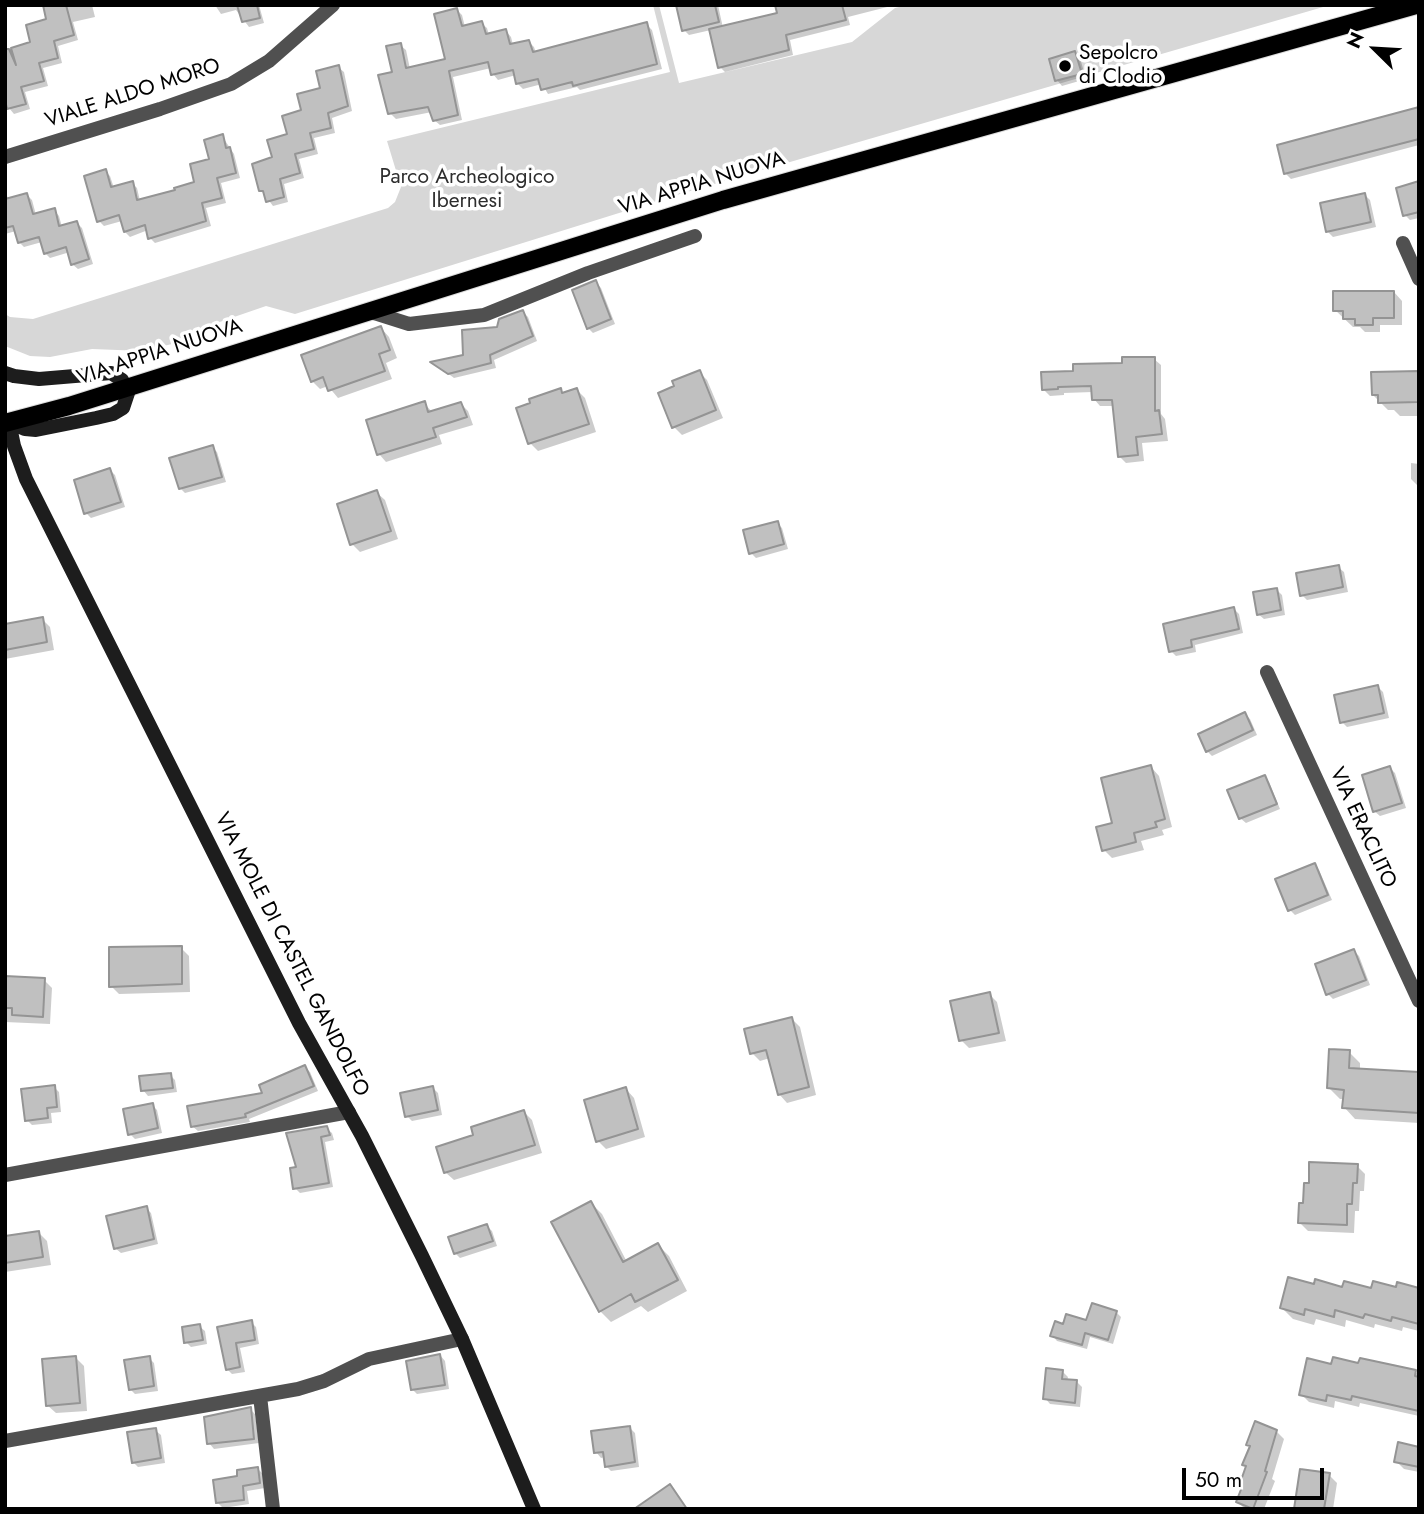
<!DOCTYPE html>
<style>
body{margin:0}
#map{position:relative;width:1424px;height:1514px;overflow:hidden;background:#fff;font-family:Jost,sans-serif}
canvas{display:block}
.frame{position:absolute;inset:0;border:7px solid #000;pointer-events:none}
.north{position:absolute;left:1340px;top:14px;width:70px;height:70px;-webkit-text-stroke:5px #fff;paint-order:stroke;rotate:294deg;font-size:19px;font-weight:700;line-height:28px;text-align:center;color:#000}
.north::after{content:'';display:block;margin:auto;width:24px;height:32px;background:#000;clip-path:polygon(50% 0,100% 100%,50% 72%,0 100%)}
.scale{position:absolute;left:1182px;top:1468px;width:142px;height:32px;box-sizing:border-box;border:4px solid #000;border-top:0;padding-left:9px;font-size:21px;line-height:24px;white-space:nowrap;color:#000;-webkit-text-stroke:5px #fff;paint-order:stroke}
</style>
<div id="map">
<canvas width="1424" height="1514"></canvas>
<div class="frame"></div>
<div class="north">N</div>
<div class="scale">50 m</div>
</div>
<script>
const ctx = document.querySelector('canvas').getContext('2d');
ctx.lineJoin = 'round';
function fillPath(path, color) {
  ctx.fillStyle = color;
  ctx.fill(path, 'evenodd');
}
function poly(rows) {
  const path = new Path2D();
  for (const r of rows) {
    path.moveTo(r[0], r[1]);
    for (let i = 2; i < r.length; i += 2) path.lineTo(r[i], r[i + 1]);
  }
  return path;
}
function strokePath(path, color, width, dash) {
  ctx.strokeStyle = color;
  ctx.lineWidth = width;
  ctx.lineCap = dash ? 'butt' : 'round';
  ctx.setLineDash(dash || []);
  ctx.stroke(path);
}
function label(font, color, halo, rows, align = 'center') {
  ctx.font = font + ' Jost,sans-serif';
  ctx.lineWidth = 7;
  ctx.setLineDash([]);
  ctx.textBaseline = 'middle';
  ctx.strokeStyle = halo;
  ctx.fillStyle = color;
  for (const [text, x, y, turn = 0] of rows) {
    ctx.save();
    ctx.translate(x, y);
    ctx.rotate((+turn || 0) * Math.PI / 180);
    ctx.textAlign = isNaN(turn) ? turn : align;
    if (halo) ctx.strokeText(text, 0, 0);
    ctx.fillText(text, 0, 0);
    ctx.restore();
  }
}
const green = poly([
 [653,5,659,5,679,83,852,42,895,8,907,5,1330,5,680,194,295,314,266,306,208,326,201,337,143,351,92,349,50,357,30,356,5,346,5,314,10,317,33,319,388,208,395,202,401,187,387,141,670,72]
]);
const shadow = poly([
 [44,5,92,5,95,17,73,22,78,40,58,46,62,63,43,68,48,86,25,92,30,109,14,114,9,108,5,51,32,43,48,20],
 [215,5,259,5,264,23,249,27,236,10,221,14],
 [678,5,718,5,723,28,779,14,776,5,895,5,848,17,850,25,790,40,793,55,725,72,720,67,711,30,689,35,684,30],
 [457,10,462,15,465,27,481,23,487,28,489,35,506,31,511,37,513,45,529,42,534,47,536,53,646,24,652,30,662,69,580,90,577,87,548,94,542,84,523,89,517,83,516,75,498,80,493,74,491,68,453,77,462,120,440,125,434,120,432,112,396,119,390,113,394,73,400,45,406,50,410,69,447,61],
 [1075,53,1080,58,1086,79,1062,86,1057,80],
 [338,67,344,72,352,111,332,118,335,133,314,138,318,154,299,159,304,178,284,184,288,202,273,206,261,190,274,159,304,111],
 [1419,109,1419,145,1291,179,1286,174,1279,146],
 [222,136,234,154,240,178,221,183,226,203,206,208,211,226,155,243,150,238,148,230,130,237,125,232,122,221,104,226,99,221,105,171,110,176,114,188,132,183,137,188,140,201,177,191,196,183],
 [1419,183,1419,218,1410,220,1405,215],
 [5,192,9,200,27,195,32,200,36,215,54,210,59,216,62,227,77,223,82,228,93,264,78,269,72,264,70,252,50,258,45,253,42,242,24,247,19,242,16,231,5,234],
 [1365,195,1370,200,1376,227,1333,237,1328,232],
 [596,282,601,288,615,324,593,333,588,328],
 [1394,292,1402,301,1402,325,1380,325,1380,332,1365,332,1360,327,1353,327,1335,310],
 [523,312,528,317,537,341,494,360,496,368,454,378,434,363,465,356,498,328],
 [381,328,389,337,397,358,386,363,392,379,338,398,328,386,320,389,312,381],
 [1154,359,1161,365,1161,414,1165,419,1168,441,1142,443,1144,461,1126,463,1119,456,1114,406,1100,406,1094,399,1093,392,1064,393,1064,395,1050,396,1043,389,1074,373],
 [699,372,707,380,723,418,682,435,674,427],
 [1419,372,1419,416,1400,416,1394,410,1388,410,1373,395],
 [560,390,564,394,577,390,585,398,596,432,538,451,530,443],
 [424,403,433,413,461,404,468,411,473,425,439,435,442,444,386,462,379,454],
 [212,447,217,452,226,482,185,493,180,488],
 [1411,463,1419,464,1419,487,1411,479],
 [110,470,115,475,125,507,91,518,86,513],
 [376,492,385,500,398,539,360,552,352,544],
 [777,523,782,528,788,549,756,558,751,553],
 [1338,567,1344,572,1348,592,1307,600,1302,595],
 [1276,589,1282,595,1285,615,1264,619,1258,614],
 [1234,609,1239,614,1243,633,1195,645,1196,652,1176,656,1171,651],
 [42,619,50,627,54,650,5,659,5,626],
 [1378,687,1383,692,1389,718,1347,727,1342,722],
 [1245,714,1250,719,1257,735,1212,756,1207,751],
 [1151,767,1159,776,1172,827,1162,830,1164,835,1141,841,1144,850,1112,858,1104,850,1115,824],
 [1390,768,1395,773,1406,808,1380,816,1374,811],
 [1264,777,1269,782,1280,809,1246,823,1240,818],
 [1314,865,1319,870,1332,900,1295,915,1290,910],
 [181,948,189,956,190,992,119,994,111,986],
 [1354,951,1359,956,1370,985,1333,999,1328,994],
 [5,978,44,980,52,988,50,1024,5,1022,5,1024],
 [989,994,997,1002,1006,1041,969,1048,961,1040],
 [792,1019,800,1027,816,1095,787,1103,779,1094,770,1058,760,1061,752,1053],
 [1349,1052,1360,1063,1360,1070,1419,1074,1419,1123,1355,1119,1344,1107,1345,1099,1340,1099,1329,1088],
 [305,1067,310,1072,318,1091,249,1119,250,1122,198,1131,192,1126,264,1094],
 [170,1075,175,1080,177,1092,148,1096,143,1090],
 [54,1087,59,1092,61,1112,51,1113,52,1123,32,1125,27,1120],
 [433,1088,438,1093,442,1115,412,1121,407,1116],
 [626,1089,634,1098,645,1137,606,1149,598,1141],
 [152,1105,157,1110,162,1133,135,1139,130,1134],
 [524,1112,532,1120,542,1153,454,1180,445,1172,475,1136],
 [326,1128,332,1133,334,1140,325,1142,333,1187,300,1193,295,1188,298,1168],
 [1357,1166,1365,1174,1364,1191,1360,1191,1359,1211,1355,1211,1354,1233,1308,1231,1300,1223],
 [591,1203,602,1214,627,1262,658,1245,669,1256,687,1291,648,1312,641,1306,611,1322,600,1311],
 [146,1208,151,1213,158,1244,121,1253,115,1248],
 [487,1226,492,1231,497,1246,460,1258,455,1253],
 [39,1233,47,1241,51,1265,5,1272,5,1238],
 [1315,1286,1372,1290,1419,1290,1419,1331,1403,1327,1402,1331,1375,1324,1374,1328,1346,1320,1345,1327,1316,1319,1314,1325,1293,1319,1282,1308],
 [1116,1312,1121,1317,1113,1344,1090,1337,1087,1349,1057,1341,1052,1335,1064,1326,1087,1322],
 [251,1322,256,1327,259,1344,240,1348,245,1372,232,1374,227,1369,219,1328],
 [199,1326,205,1331,207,1344,191,1347,186,1342],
 [440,1355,445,1361,449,1389,417,1394,412,1389],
 [76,1358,84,1366,87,1411,56,1413,47,1405],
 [149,1358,154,1363,158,1391,135,1394,130,1389],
 [1332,1366,1415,1372,1419,1375,1419,1416,1360,1403,1359,1407,1335,1401,1334,1408,1309,1402,1301,1394],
 [1063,1372,1068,1377,1067,1381,1077,1382,1082,1387,1080,1407,1050,1404,1045,1398],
 [250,1409,255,1414,259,1443,214,1449,209,1443],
 [629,1427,635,1433,639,1467,611,1471,606,1466,605,1457,601,1458,596,1452],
 [155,1430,161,1435,165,1463,138,1467,133,1462],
 [1276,1431,1284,1439,1272,1479,1275,1481,1264,1509,1245,1509,1238,1502,1247,1468,1244,1464,1251,1447,1248,1444],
 [1419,1449,1419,1472,1404,1469,1396,1461],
 [258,1469,263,1474,265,1488,247,1491,249,1504,223,1508,218,1503,239,1478],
 [1329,1475,1337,1483,1333,1509,1295,1509]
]);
const building = poly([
 [43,5,66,5,74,35,54,41,58,58,39,63,44,81,21,87,26,104,7,109,5,100,5,49,9,49,16,65,11,48,30,42,26,25,46,19,43,5],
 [237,5,257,5,260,18,242,22,237,5],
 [676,5,715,5,719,22,682,31,676,5],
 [775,5,842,5,846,20,786,35,789,50,718,68,709,29,777,13,775,5],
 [457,8,462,26,482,21,486,34,506,29,510,44,529,40,533,52,647,22,657,64,573,86,572,82,541,90,538,79,516,84,513,70,491,75,488,62,449,71,458,115,433,121,428,107,388,114,378,75,392,72,386,46,401,43,406,68,445,59,434,14,457,8],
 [1075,51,1082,74,1055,81,1049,59,1075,51],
 [339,65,348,106,328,113,331,128,310,133,314,149,295,154,300,173,280,179,284,197,266,202,263,191,259,191,252,164,272,157,267,140,287,134,282,116,301,110,297,94,320,88,316,71,339,65],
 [1419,107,1419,139,1284,174,1277,145,1419,107],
 [223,134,226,148,230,147,236,173,217,178,222,198,202,203,206,221,148,239,145,225,124,232,119,215,97,222,84,176,106,169,111,187,133,181,137,200,175,190,174,188,194,182,190,164,209,159,204,140,223,134],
 [1419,181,1419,212,1403,216,1396,188,1419,181],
 [27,193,33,214,55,208,59,226,77,221,89,259,71,265,66,247,44,254,39,237,18,243,13,226,5,228,5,199,27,193],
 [1365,193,1371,222,1326,232,1320,203,1365,193],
 [596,280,611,319,587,329,572,290,596,280],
 [1333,291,1394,291,1394,318,1373,318,1373,325,1355,325,1355,319,1343,319,1343,311,1333,311,1333,291],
 [523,310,533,336,490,355,491,363,448,374,430,362,463,355,462,330,497,327,499,319,523,310],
 [381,326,390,350,379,354,385,371,328,391,323,377,311,382,301,355,381,326],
 [1122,357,1155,357,1155,411,1159,410,1162,434,1136,437,1138,455,1118,457,1112,400,1092,400,1091,386,1058,387,1058,389,1042,390,1041,372,1073,371,1073,364,1122,363,1122,357],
 [700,370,716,410,672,428,658,393,674,386,672,381,700,370],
 [1419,371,1419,402,1378,403,1378,395,1372,395,1371,372,1419,371],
 [561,388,562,393,577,388,589,424,528,444,516,408,530,403,529,399,561,388],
 [425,401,428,412,461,402,467,417,433,428,436,437,377,455,366,420,425,401],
 [213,445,222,477,179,489,169,458,213,445],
 [110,468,121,502,84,514,74,480,110,468],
 [377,490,391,531,350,545,337,504,377,490],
 [778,521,784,544,749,554,743,530,778,521],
 [1339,565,1343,587,1300,596,1296,573,1339,565],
 [1277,588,1281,610,1257,615,1253,592,1277,588],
 [1234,607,1239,629,1191,640,1192,647,1169,652,1163,624,1234,607],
 [43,617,47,642,5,650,5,624,43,617],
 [1378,685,1384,713,1340,723,1334,695,1378,685],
 [1245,712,1253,730,1206,752,1198,734,1245,712],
 [1151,765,1165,819,1155,822,1157,827,1134,833,1136,842,1102,851,1096,827,1112,823,1101,778,1151,765],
 [1390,766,1402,803,1373,812,1362,775,1390,766],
 [1265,775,1277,804,1239,819,1227,790,1265,775],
 [1315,863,1328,895,1288,911,1275,879,1315,863],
 [182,946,182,984,109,987,109,947,182,946],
 [1354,949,1366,980,1326,995,1315,964,1354,949],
 [5,976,45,978,43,1017,12,1015,12,1008,5,1008,5,976],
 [990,992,999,1033,959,1041,950,1001,990,992],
 [792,1017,809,1087,778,1095,766,1050,750,1054,744,1029,792,1017],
 [1329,1049,1350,1050,1349,1068,1419,1072,1419,1113,1342,1108,1344,1090,1327,1088,1329,1049],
 [305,1065,314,1086,245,1114,246,1117,191,1127,187,1106,262,1093,259,1085,305,1065],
 [171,1073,173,1088,141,1091,139,1076,171,1073],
 [55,1085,57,1107,47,1108,48,1118,25,1121,21,1089,55,1085],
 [433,1086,438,1110,405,1117,400,1093,433,1086],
 [626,1087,638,1129,596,1142,584,1100,626,1087],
 [153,1103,158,1128,128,1135,123,1109,153,1103],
 [524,1110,535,1145,444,1173,436,1147,473,1135,471,1127,524,1110],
 [327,1126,330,1135,321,1137,329,1183,293,1189,290,1168,296,1167,286,1133,327,1126],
 [1309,1162,1358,1164,1357,1183,1353,1183,1352,1204,1347,1204,1347,1225,1298,1223,1299,1203,1303,1203,1304,1183,1309,1183,1309,1162],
 [591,1201,623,1262,658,1243,678,1280,635,1302,631,1294,599,1312,551,1222,591,1201],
 [147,1206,154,1239,114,1249,106,1216,147,1206],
 [487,1224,493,1241,454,1254,448,1237,487,1224],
 [39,1231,43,1257,5,1263,5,1236,39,1231],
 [1288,1277,1314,1284,1315,1279,1342,1287,1344,1281,1371,1288,1373,1281,1396,1287,1397,1282,1419,1288,1419,1324,1392,1317,1391,1321,1365,1314,1363,1318,1335,1310,1334,1317,1305,1309,1304,1315,1280,1308,1288,1277],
 [1092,1303,1117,1311,1108,1340,1085,1333,1082,1345,1050,1336,1055,1321,1063,1324,1066,1314,1086,1320,1092,1303],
 [252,1320,255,1340,236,1343,240,1367,226,1370,217,1327,252,1320],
 [200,1324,203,1340,184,1343,182,1327,200,1324],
 [440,1354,445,1385,411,1390,406,1361,440,1354],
 [76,1356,80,1403,46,1406,42,1359,76,1356],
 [150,1356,154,1386,129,1390,124,1360,150,1356],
 [1333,1357,1358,1363,1360,1358,1416,1370,1415,1376,1419,1377,1419,1411,1352,1396,1351,1400,1327,1395,1326,1401,1299,1395,1307,1358,1331,1364,1333,1357],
 [1046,1368,1063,1370,1062,1379,1077,1380,1075,1403,1043,1399,1046,1368],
 [251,1407,254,1439,207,1444,204,1417,251,1407],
 [1255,1421,1277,1430,1265,1471,1267,1472,1253,1509,1236,1502,1242,1487,1239,1486,1246,1466,1242,1465,1250,1446,1246,1445,1255,1421],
 [630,1426,635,1462,605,1467,603,1452,594,1453,591,1431,630,1426],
 [156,1428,161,1458,132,1463,127,1432,156,1428],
 [1398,1442,1419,1447,1419,1467,1394,1462,1398,1442],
 [258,1467,260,1483,243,1486,244,1500,216,1503,213,1480,237,1476,237,1470,258,1467],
 [1300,1469,1330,1473,1324,1509,1294,1509,1300,1469],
 [670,1484,687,1509,634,1509,670,1484]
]);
const street = poly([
 [5,157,160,109,231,84,269,61,333,5],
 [1403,243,1419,279],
 [368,311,409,324,484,315,588,273,695,236],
 [1267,672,1419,1001],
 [5,1175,349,1112],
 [260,1396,273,1509],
 [5,1441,298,1389,324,1381,369,1359,462,1339]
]);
const secondary = poly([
 [5,373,14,376,39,379,111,373,122,380,128,393,123,408,113,414,96,418,36,430,25,429,9,422],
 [9,422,14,446,26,479,299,1023,362,1136,422,1256,462,1339,534,1509]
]);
const primary = poly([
 [5,423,69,406,723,200,1416,5]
]);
const markers = [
 [1065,66,7,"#000"]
];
const poiNames = [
 ["Sepolcro",1079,54],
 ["di Clodio",1079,78]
];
const streetNames = [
 ["VIALE ALDO MORO",133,94,-18],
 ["VIA APPIA NUOVA",702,184,-17],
 ["VIA APPIA NUOVA",160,353,-18],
 ["VIA ERACLITO",1362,828,65],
 ["VIA MOLE DI CASTEL GANDOLFO",291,955,63]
];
const parkNames = [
 ["Parco Archeologico",467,178],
 ["Ibernesi",467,202]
];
fillPath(green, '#d7d7d7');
fillPath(shadow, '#0003');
fillPath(building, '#c0c0c0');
strokePath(building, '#949494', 2);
strokePath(primary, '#dbdbdb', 20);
strokePath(street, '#505050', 14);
strokePath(secondary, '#1d1d1d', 14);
strokePath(primary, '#000', 18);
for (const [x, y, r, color] of markers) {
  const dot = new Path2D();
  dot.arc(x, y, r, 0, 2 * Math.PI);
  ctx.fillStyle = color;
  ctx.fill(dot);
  strokePath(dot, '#fff', 2.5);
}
label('21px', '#000', '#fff', poiNames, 'left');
label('21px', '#000', '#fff', streetNames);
label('21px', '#2e2e2e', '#fff', parkNames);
</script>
